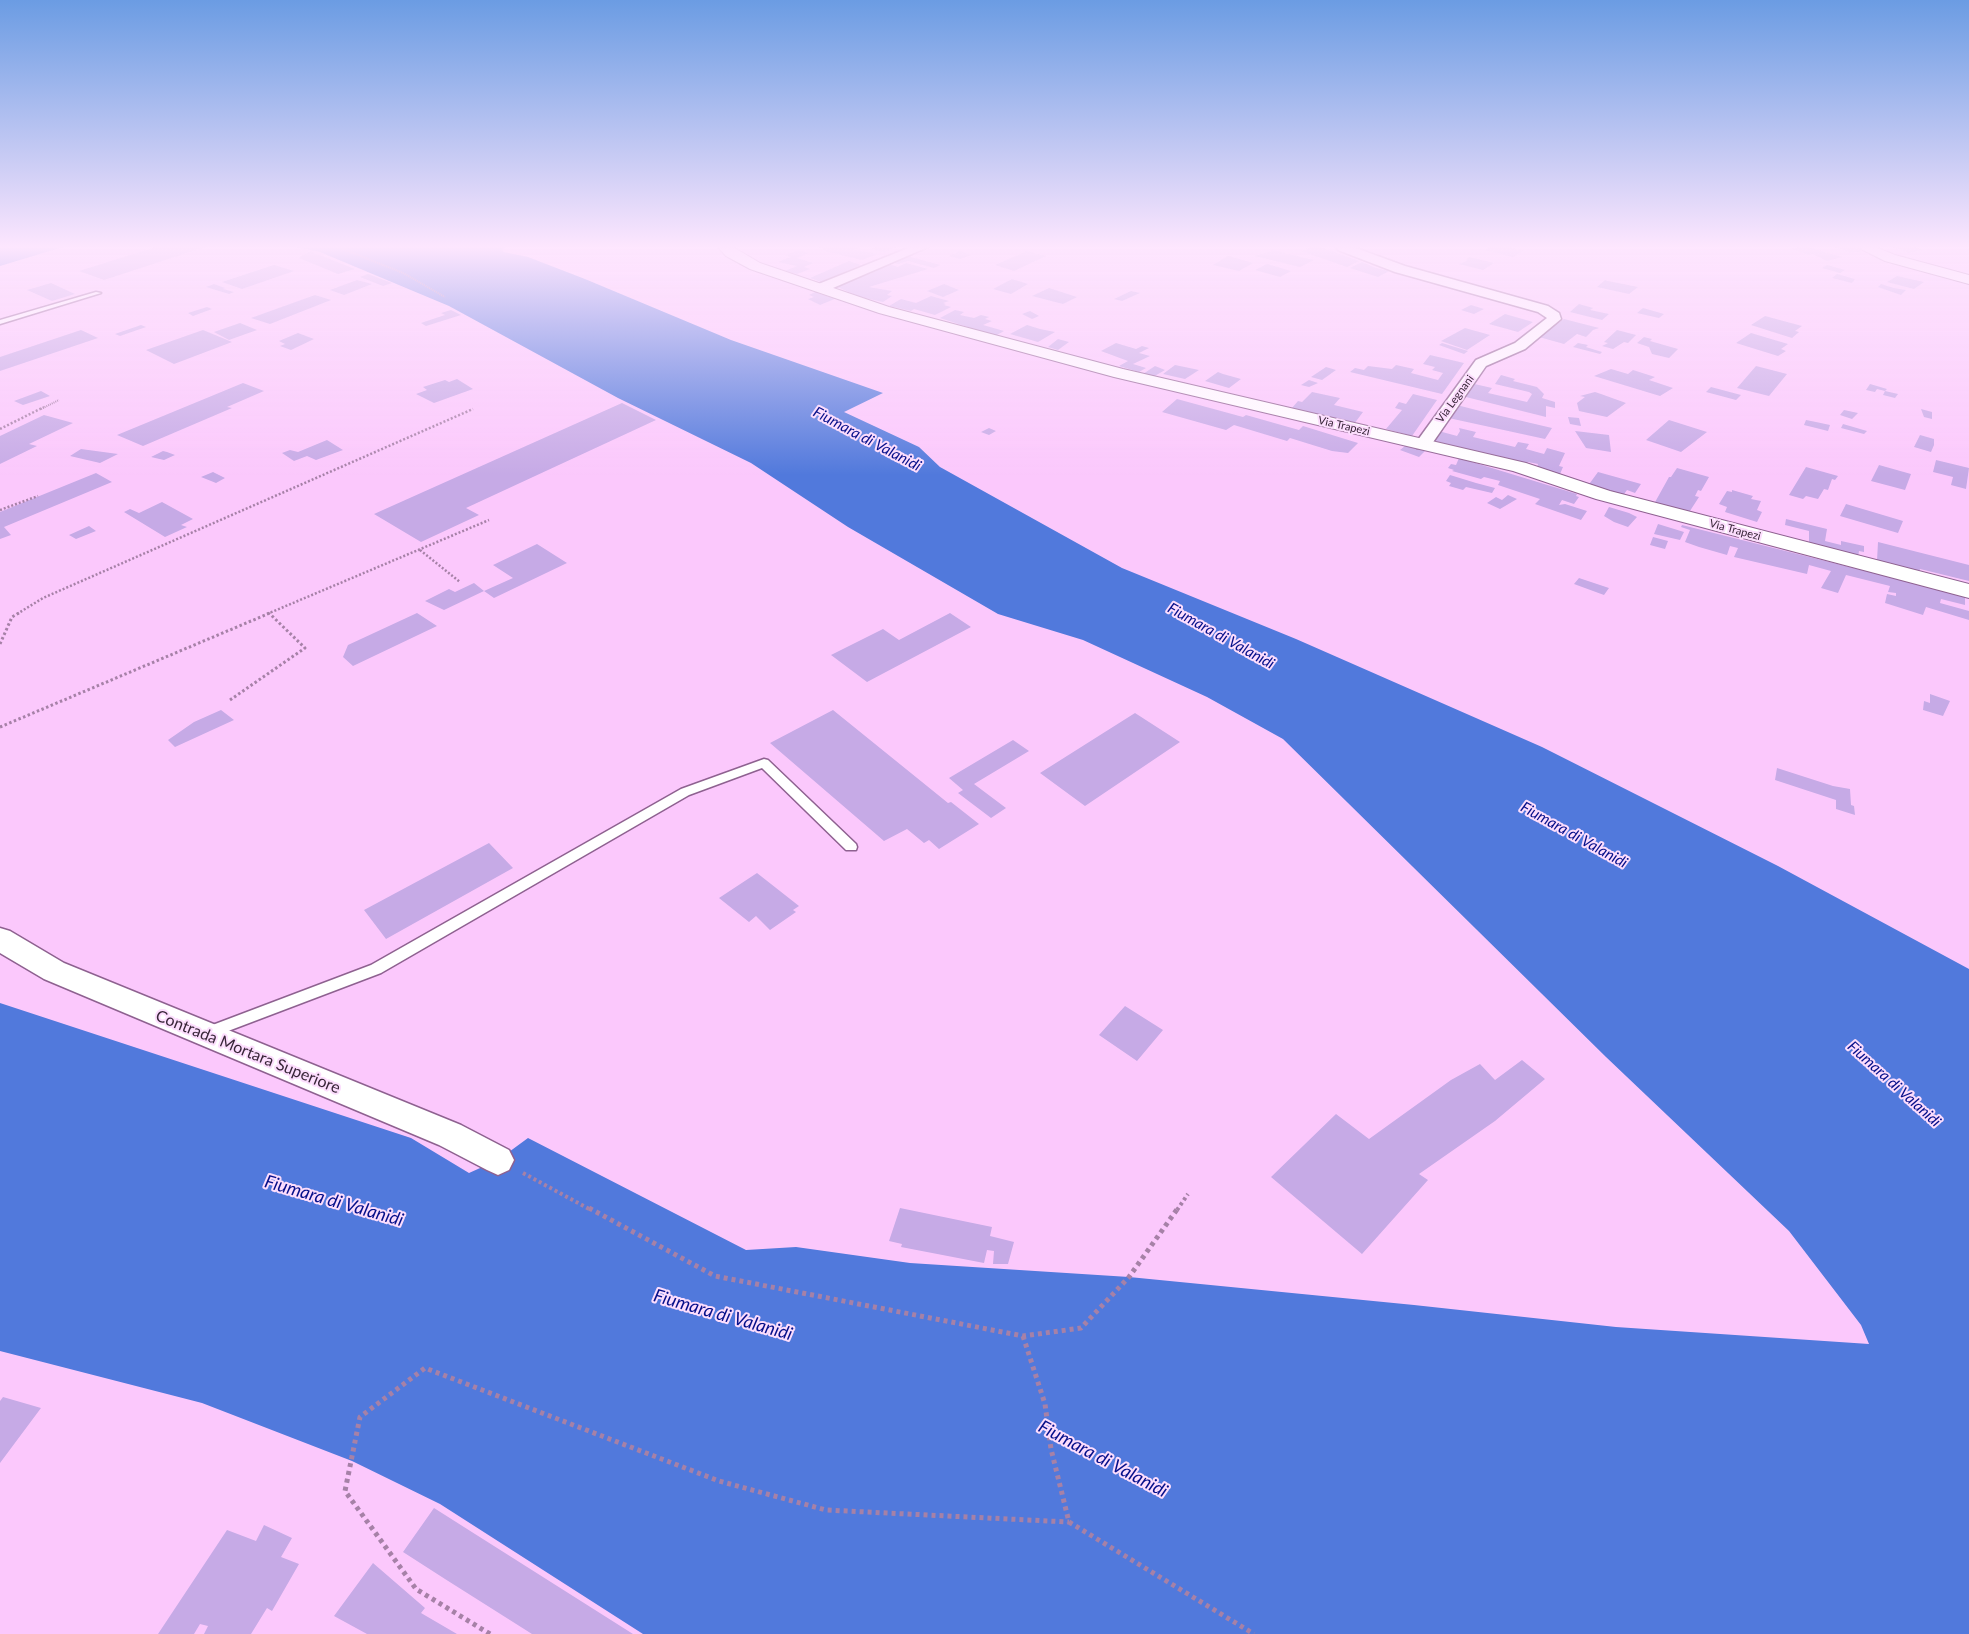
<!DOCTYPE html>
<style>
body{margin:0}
canvas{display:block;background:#fbc8fc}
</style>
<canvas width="1969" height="1634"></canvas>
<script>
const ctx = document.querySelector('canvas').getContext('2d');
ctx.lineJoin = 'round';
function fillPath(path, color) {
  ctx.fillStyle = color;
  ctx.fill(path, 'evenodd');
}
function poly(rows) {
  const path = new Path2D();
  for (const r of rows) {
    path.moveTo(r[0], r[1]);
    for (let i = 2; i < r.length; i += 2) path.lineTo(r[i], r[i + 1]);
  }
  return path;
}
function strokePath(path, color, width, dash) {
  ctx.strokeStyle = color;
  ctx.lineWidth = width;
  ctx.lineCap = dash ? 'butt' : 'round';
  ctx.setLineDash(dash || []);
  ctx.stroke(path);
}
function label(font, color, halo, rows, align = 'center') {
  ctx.font = font + ' Lato,sans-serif';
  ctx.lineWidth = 4;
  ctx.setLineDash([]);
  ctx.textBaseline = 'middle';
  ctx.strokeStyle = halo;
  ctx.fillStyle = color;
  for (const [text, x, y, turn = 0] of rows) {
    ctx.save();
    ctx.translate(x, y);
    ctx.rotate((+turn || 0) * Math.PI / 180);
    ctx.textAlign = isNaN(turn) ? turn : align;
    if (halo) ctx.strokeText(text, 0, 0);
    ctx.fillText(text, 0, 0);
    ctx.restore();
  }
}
const water = poly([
 [0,247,63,247,0,266],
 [296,247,505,247,502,250,504,252,528,257,585,279,731,340,883,393,844,412,919,447,940,467,1122,568,1296,639,1542,747,1778,866,1969,969,1969,1634,643,1634,440,1504,352,1461,202,1403,0,1351,0,1003,411,1138,469,1173,498,1160,528,1138,746,1250,796,1247,910,1263,1129,1277,1414,1305,1616,1327,1869,1344,1861,1325,1789,1231,1606,1057,1283,739,1207,697,1083,640,998,614,848,527,751,463,618,398,449,306,320,252]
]);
const building = poly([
 [156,247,205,247,104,280,79,271],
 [819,247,854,247,860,248,855,250,878,254,862,260,821,250,824,249],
 [877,247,896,247,884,252,872,249],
 [1311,247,1320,247,1359,261,1347,267,1301,251],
 [1490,247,1507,247,1523,251,1513,257,1485,250],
 [1801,247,1807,247,1842,257,1827,261,1813,254,1808,255,1792,249],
 [1835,247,1853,247,1863,251,1851,253],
 [1893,247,1913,247,1922,250,1909,253],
 [799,250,809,253,797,258,813,263,804,267,810,269,797,274,785,271,797,266,778,262,791,257,785,255],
 [1274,250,1300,257,1314,260,1300,267,1255,256],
 [310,251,337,262,355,269,338,274,299,258],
 [960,251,967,253,971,255,960,259,949,256],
 [1027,251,1046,256,1014,271,995,265],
 [903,255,940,265,934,268,908,261,898,264,889,261],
 [1228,256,1253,263,1239,271,1213,265],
 [1469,257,1494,263,1483,270,1459,264,1467,261,1466,260],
 [849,261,861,265,821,282,810,278],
 [1362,262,1376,268,1389,271,1378,277,1350,268],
 [906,263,928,269,869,287,892,291,887,295,892,296,883,302,860,297,835,286,867,273,870,274,888,264,898,267],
 [1267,264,1274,266,1291,271,1280,277,1255,270],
 [274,265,294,271,242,289,222,282],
 [1827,265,1845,270,1840,273,1822,268],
 [368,274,392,283,383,286,360,277],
 [1837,274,1855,279,1852,283,1832,278],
 [1897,276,1924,282,1914,289,1887,282],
 [1012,279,1028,284,1011,294,993,289],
 [357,280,372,284,344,295,330,290],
 [1605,280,1608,281,1638,287,1629,294,1597,287],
 [51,283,75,294,52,301,27,290],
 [214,284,225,288,223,289,234,292,229,294,206,287],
 [944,284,959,290,943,297,927,291],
 [1881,284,1894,288,1906,290,1901,295,1878,287],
 [1049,288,1077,297,1063,304,1032,296],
 [1131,291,1140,293,1122,301,1114,299],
 [815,292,829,297,837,298,820,305,808,299,814,297,809,295],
 [315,295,331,300,270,324,251,318],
 [931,296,949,301,943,303,946,304,944,305,951,307,935,315,914,309,911,311,889,306,901,299,916,303],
 [1579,304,1593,308,1590,310,1609,314,1602,320,1570,312],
 [1471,305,1484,309,1474,314,1461,310],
 [207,307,212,309,193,316,188,313],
 [1643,308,1664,314,1659,318,1637,313],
 [451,310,461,315,426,326,421,323,445,315,441,313],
 [955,310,964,312,960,315,974,318,981,315,989,317,985,319,992,321,983,325,1004,331,995,336,940,318],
 [1030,311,1039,316,1032,319,1022,314],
 [1505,314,1533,322,1518,332,1489,324],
 [1765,316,1802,326,1795,331,1799,332,1792,338,1751,325],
 [1564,319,1599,328,1593,330,1586,337,1577,334,1564,344,1539,337],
 [240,323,257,330,229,340,214,332],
 [141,325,146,327,120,336,115,334],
 [1027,325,1040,329,1055,332,1038,342,1010,334],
 [1465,328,1490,335,1467,350,1441,341],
 [81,330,98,338,0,371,0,357],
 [203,330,232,342,174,364,146,350],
 [1617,330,1636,335,1628,343,1624,342,1613,349,1602,346,1608,343,1604,342],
 [298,333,314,339,291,350,280,346,285,344,279,341],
 [1751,333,1788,344,1781,349,1786,351,1778,356,1736,343],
 [1644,337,1652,339,1650,341,1678,349,1669,358,1652,354,1649,347,1637,343],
 [1058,339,1069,342,1058,350,1048,347],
 [1116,343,1136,349,1142,346,1149,348,1139,353,1150,356,1133,364,1146,368,1139,372,1119,366,1128,361,1101,351],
 [1442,343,1468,351,1464,354,1439,345],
 [1578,343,1588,345,1586,347,1602,352,1600,354,1573,347],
 [1430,355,1464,363,1442,394,1350,372,1355,368,1364,370,1368,366,1392,369,1396,365,1414,369,1411,373,1438,380,1443,373,1432,370,1435,367,1423,364],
 [1175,365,1199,370,1185,379,1163,374],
 [1155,366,1165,370,1153,377,1143,374],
 [1756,366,1787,374,1769,396,1737,388],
 [1326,367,1336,370,1322,380,1311,377],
 [1611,369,1628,374,1633,370,1655,377,1649,380,1673,388,1660,396,1594,376],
 [1218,372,1223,374,1241,379,1229,388,1205,381],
 [1501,375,1515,379,1513,381,1537,387,1544,394,1542,398,1555,402,1555,408,1546,406,1546,417,1462,396,1470,383,1492,388,1488,393,1527,402,1532,394,1529,392,1495,384],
 [457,379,473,389,434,403,416,394,427,390,423,387,445,380,449,382],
 [1309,380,1318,383,1309,387,1301,385],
 [243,383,264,391,227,407,232,408,143,446,117,435],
 [1870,384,1887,389,1885,391,1877,389,1875,392,1866,390],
 [1711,387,1741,395,1736,400,1706,392],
 [41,391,50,396,23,405,14,401],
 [1885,391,1898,394,1895,398,1883,395],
 [1312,392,1340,398,1334,405,1363,412,1354,424,1292,408,1298,401,1302,402],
 [1595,392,1601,394,1626,403,1607,417,1579,411,1577,403,1585,397,1580,396],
 [1413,394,1437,400,1412,436,1386,429,1402,410,1395,408,1399,402,1406,404],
 [1177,399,1243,417,1246,415,1299,430,1303,426,1358,443,1348,453,1332,451,1290,438,1287,441,1234,425,1226,430,1162,412],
 [622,403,656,420,466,508,479,515,421,542,374,514],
 [1453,404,1484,412,1552,428,1545,439,1444,417],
 [1921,409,1932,412,1932,419,1924,417],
 [1844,410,1858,413,1852,419,1840,415],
 [44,415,73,423,29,444,37,446,0,464,0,436],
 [1568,417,1579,418,1581,426,1570,424],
 [1669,420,1707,432,1681,452,1646,440],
 [1806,420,1816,422,1830,425,1828,431,1804,425],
 [1843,424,1867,431,1864,434,1841,428],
 [989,428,996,431,989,435,981,432],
 [1459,428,1476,432,1473,437,1515,447,1518,442,1529,444,1526,449,1544,454,1547,448,1565,453,1559,466,1563,467,1560,474,1537,468,1538,464,1528,462,1525,466,1507,461,1509,459,1429,440,1435,430,1457,436,1460,431],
 [1575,431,1609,435,1611,452,1586,448],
 [1920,435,1934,439,1934,445,1931,452,1914,447],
 [327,440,343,450,316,460,307,456,294,461,282,453,290,450,298,452],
 [1405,446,1426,450,1419,457,1400,450],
 [81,449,118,454,100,463,70,456],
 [163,451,167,452,175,455,164,460,151,457],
 [1459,458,1577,494,1576,496,1579,497,1574,504,1562,500,1559,505,1565,504,1587,511,1581,520,1535,504,1540,499,1498,485,1500,481,1484,477,1481,479,1452,471,1454,470,1448,468,1451,464,1456,465],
 [1936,460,1969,468,1966,489,1951,485,1953,477,1933,472],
 [1879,465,1911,474,1905,490,1871,481],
 [1806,467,1838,476,1835,480,1832,479,1828,490,1824,489,1818,499,1806,496,1803,499,1789,495],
 [1677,468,1709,477,1701,491,1698,490,1695,496,1699,497,1688,514,1654,504,1669,477,1671,477],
 [213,472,225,478,216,483,201,477],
 [1598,472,1641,484,1635,493,1627,490,1622,497,1587,487],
 [96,473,112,482,4,527,11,535,0,539,0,512],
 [1450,475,1476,483,1495,488,1492,493,1466,487,1463,490,1449,486,1451,483,1446,481],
 [1732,490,1753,496,1751,499,1761,501,1757,510,1762,512,1757,522,1725,512,1727,507,1719,504,1727,491,1732,492],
 [1508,495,1517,499,1500,509,1487,503,1496,497,1502,500],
 [162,502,193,519,181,525,187,527,165,537,124,512,130,509,139,513],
 [1846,504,1903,521,1898,533,1840,516],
 [1609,507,1629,513,1637,517,1628,527,1614,522,1604,516],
 [1786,519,1827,529,1825,541,1841,545,1841,541,1864,546,1864,552,1859,551,1858,557,1809,545,1809,531,1785,525],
 [1658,524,1684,532,1680,540,1654,534],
 [1682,525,1965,596,1965,605,1941,599,1940,603,1969,611,1969,620,1926,607,1923,615,1885,603,1887,594,1896,596,1896,593,1888,592,1890,586,1846,575,1838,593,1821,588,1831,571,1809,565,1807,574,1734,557,1738,548,1730,546,1727,555,1699,547,1685,542,1690,530,1681,527],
 [89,526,96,531,76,539,69,535],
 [1653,537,1668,541,1665,549,1650,545],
 [1878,542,1969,565,1969,581,1920,569,1919,572,1877,561],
 [537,544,567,563,494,598,484,591,513,578,493,565],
 [1579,578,1609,588,1604,595,1574,584],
 [474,583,484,591,444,610,425,601,449,589,455,592],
 [417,613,437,626,353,666,343,657,348,645],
 [950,613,971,627,867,682,831,655,883,629,899,640],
 [1930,694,1950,701,1943,716,1923,710,1924,701,1930,703],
 [221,710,234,720,175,747,168,740,194,722],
 [833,710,948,803,951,802,979,824,939,849,929,840,924,843,907,829,884,841,770,743],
 [1135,713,1180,742,1085,806,1040,773],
 [1013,740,1029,751,974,784,1006,808,991,818,958,793,963,790,949,778],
 [1777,768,1833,786,1850,789,1851,805,1854,806,1855,815,1836,809,1836,800,1775,780],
 [489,843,513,868,386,939,364,910],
 [757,873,799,906,793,910,796,912,770,930,756,916,749,922,719,898],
 [1125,1006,1163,1030,1137,1061,1099,1035],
 [1522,1060,1545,1079,1495,1121,1419,1174,1428,1180,1362,1254,1271,1177,1336,1114,1369,1139,1451,1080,1480,1064,1495,1080],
 [900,1208,992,1227,990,1236,1014,1242,1008,1264,993,1264,994,1251,987,1250,984,1263,901,1247,902,1244,889,1241],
 [3,1397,41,1408,0,1463,0,1401],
 [434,1508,475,1534,633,1634,532,1634,445,1579,403,1552],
 [264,1525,292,1538,281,1557,299,1564,272,1611,267,1608,251,1634,204,1634,208,1626,200,1624,194,1634,158,1634,227,1530,256,1541],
 [373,1563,425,1608,421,1613,457,1634,367,1634,334,1616]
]);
const pathFar4 = poly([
 [338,247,403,273,445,297],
 [41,409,59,400]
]);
const pathFar3 = poly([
 [0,429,44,407],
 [0,510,38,496],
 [420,550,460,582],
 [17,614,43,598,473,409],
 [267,614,489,520]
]);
const pathFar2 = poly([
 [0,644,12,617,19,613],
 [230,700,305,648,269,613],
 [0,727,270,613]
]);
const pathFar1 = poly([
 [523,1173,591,1210],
 [1177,1210,1188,1194]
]);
const path = poly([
 [589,1208,715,1276,1023,1336,1081,1328,1129,1277,1178,1208],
 [1023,1336,1045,1404,1051,1449,1069,1522,1254,1634],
 [490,1634,416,1589,345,1491,360,1417,425,1368,719,1481,826,1510,1069,1522]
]);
const lane = poly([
 [96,292,101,293,0,324,0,320,96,292],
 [764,759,768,760,856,844,857,847,856,850,846,850,762,768,689,795,381,973,207,1039,202,1037,200,1033,202,1029,371,965,681,789,764,759]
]);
const street = poly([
 [911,247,928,247,826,291,816,291,814,288,816,285,911,247],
 [1336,247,1353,247,1405,266,1548,306,1559,313,1561,319,1525,349,1486,366,1429,448,1417,448,1415,444,1476,360,1515,343,1547,318,1538,312,1395,272,1338,250,1336,247],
 [0,928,10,931,64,963,461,1125,509,1150,514,1160,509,1170,498,1175,487,1170,439,1145,44,979,0,953,0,928]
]);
const secondary = poly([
 [718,247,733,247,760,263,889,307,1123,369,1526,463,1610,491,1969,584,1969,598,1596,499,1513,471,1114,377,879,313,750,269,726,256,718,247],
 [1857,247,1875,247,1895,255,1969,275,1969,284,1885,261,1857,247]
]);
const farStreetnames = [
 ["Via Legnani",1455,399,-54],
 ["Via Trapezi",1344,426,13],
 ["Via Trapezi",1735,530,15]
];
const waterNames = [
 ["Fiumara di Valanidi",867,439,28],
 ["Fiumara di Valanidi",1221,636,29],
 ["Fiumara di Valanidi",1574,835,29],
 ["Fiumara di Valanidi",1894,1084,42]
];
const nearStreetnames = [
 ["Contrada Mortara Superiore",248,1052,22]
];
const nearWaternames = [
 ["Fiumara di Valanidi",334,1201,16],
 ["Fiumara di Valanidi",723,1315,16],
 ["Fiumara di Valanidi",1103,1459,28]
];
fillPath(water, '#5179dc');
fillPath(building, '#c6aae6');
strokePath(lane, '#8e6190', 3);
strokePath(street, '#8e6190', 3);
strokePath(secondary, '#8e6190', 2);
strokePath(pathFar4, '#a681a7', 2, [1, 1]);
strokePath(pathFar3, '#a681a7', 2.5, [2, 2]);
strokePath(pathFar2, '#a681a7', 3, [2.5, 2.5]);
strokePath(pathFar1, '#a681a7', 4, [3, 3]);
strokePath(path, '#a681a7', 5, [4, 4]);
fillPath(lane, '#fff');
fillPath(street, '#fff');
fillPath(secondary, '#fff');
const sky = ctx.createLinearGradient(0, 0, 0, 475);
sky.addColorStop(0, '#6b9ce3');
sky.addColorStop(0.52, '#fde6fe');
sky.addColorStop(1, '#fde6fe00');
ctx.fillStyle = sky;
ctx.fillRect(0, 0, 1969, 475);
label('11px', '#382538', '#fcddfd', farStreetnames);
label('italic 15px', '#050f89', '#fcddfd', waterNames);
label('16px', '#382538', '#fcddfd', nearStreetnames);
label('italic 18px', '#050f89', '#fcddfd', nearWaternames);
</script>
